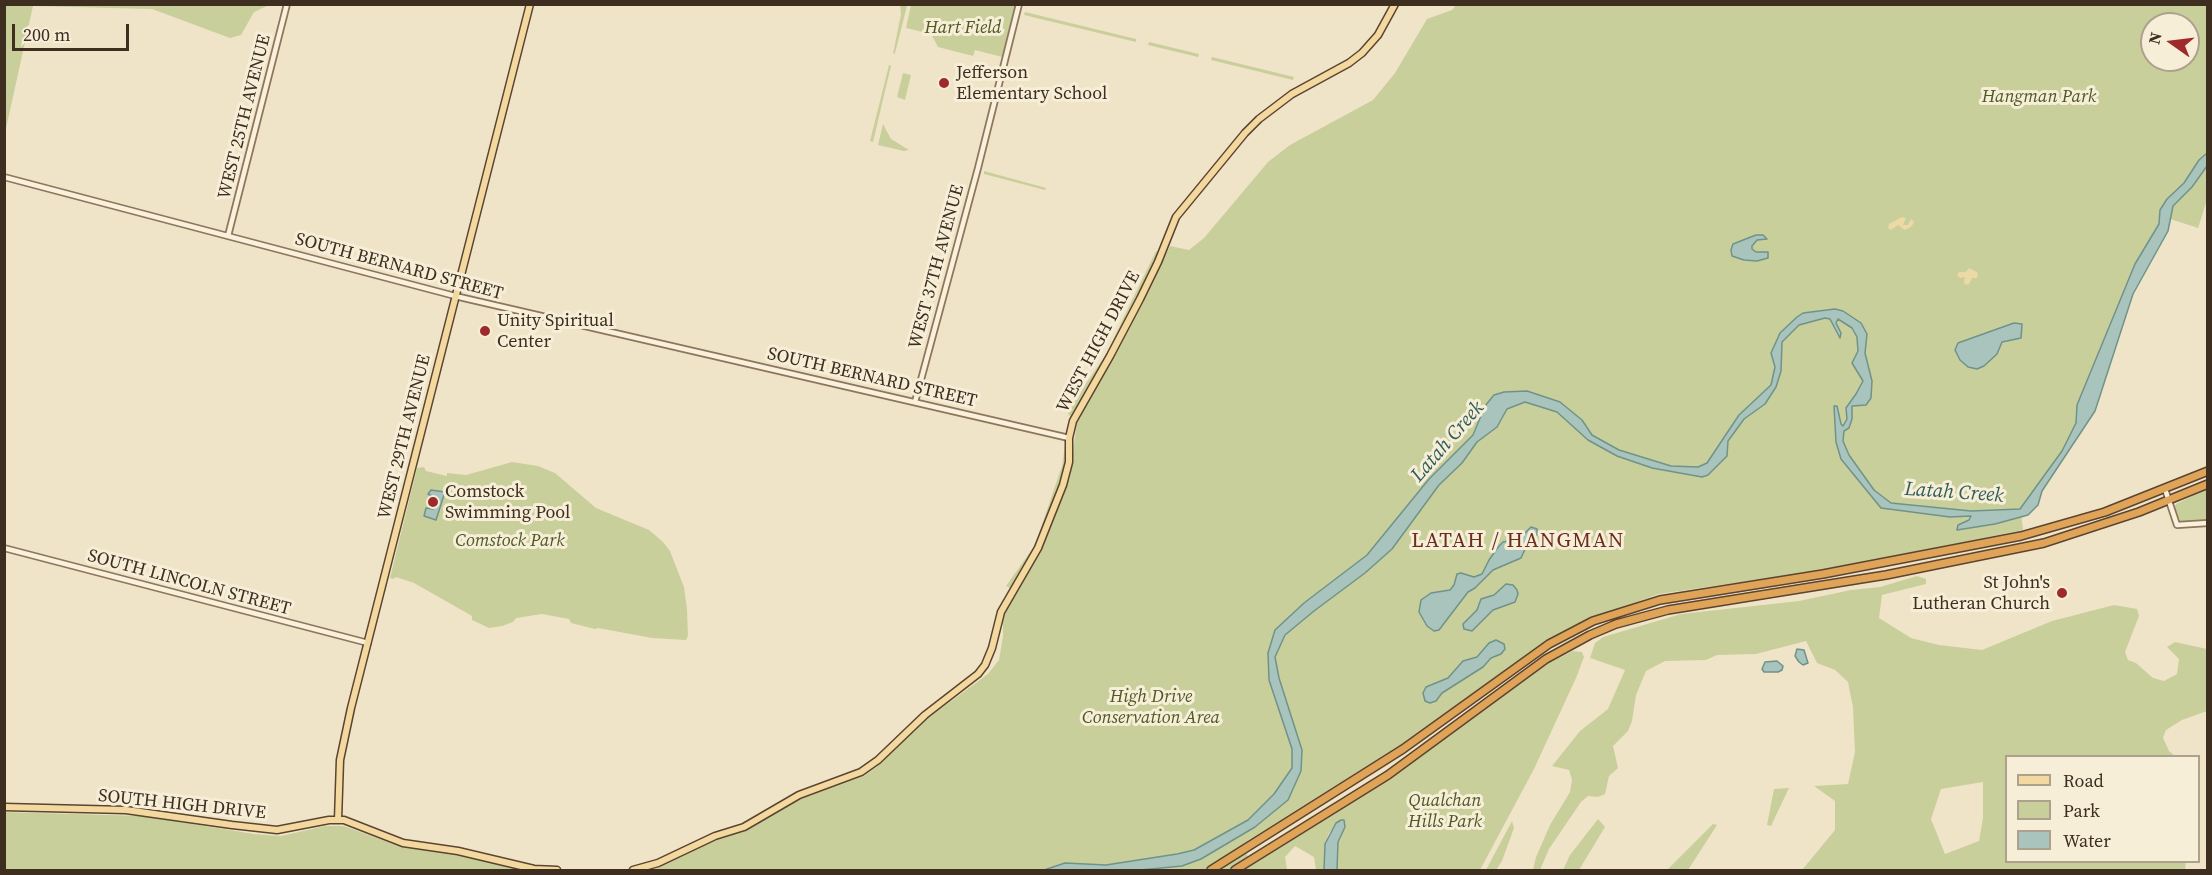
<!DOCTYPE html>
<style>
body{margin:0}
#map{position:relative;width:2212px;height:875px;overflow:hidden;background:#f0e4c8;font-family:"Source Serif 4",serif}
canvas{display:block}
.frame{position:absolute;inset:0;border:6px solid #3d2e20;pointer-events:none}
.legend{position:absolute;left:2005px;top:755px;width:195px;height:108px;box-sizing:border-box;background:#f7eed8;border:2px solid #ada18e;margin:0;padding:8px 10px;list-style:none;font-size:18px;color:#3d2e20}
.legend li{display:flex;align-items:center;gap:12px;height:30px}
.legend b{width:30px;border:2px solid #ada18e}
.north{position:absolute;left:2140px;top:12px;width:60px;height:60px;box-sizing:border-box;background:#f7eed8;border:2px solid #ada18e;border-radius:50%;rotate:284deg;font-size:16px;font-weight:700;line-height:24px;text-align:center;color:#3d2e20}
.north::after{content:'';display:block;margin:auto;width:21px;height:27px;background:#9e2a2b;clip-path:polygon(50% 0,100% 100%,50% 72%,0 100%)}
.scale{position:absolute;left:12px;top:24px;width:117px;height:27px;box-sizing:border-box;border:3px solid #3d2e20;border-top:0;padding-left:8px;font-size:18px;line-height:21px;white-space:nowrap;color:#3d2e20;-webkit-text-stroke:4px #f7eed8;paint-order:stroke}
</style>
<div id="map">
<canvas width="2212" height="875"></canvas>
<div class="frame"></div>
<ul class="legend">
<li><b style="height:8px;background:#f3d9a0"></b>Road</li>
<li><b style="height:16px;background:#c9cf9b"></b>Park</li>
<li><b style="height:16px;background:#a9c4bc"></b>Water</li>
</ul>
<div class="north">N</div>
<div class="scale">200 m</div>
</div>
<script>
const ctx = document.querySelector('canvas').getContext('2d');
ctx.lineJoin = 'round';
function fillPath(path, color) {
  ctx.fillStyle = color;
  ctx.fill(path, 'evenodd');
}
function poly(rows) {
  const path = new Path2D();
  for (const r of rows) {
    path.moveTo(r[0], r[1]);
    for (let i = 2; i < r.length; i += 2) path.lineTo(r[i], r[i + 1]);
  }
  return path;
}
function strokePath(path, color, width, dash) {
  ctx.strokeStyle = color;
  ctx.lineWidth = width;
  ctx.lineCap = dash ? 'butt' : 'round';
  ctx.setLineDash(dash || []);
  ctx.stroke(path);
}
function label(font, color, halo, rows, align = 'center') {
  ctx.font = font + ' "Source Serif 4",serif';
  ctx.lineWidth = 6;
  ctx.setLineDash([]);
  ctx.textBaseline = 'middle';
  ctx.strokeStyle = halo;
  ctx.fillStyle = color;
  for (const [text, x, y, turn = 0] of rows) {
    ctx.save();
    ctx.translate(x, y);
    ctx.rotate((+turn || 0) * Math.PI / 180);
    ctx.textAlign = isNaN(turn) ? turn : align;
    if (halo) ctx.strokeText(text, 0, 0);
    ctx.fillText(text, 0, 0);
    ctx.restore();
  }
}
const green = poly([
 [1457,4,2207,5,2208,196,2201,219,2198,228,2167,218,2142,264,2080,425,2021,513,2023,530,1824,570,1659,594,1592,618,1546,641,1403,743,1244,843,1250,865,1389,778,1547,664,1573,651,1582,652,1584,657,1576,678,1534,769,1480,870,1337,870,1338,842,1345,827,1344,821,1341,820,1329,833,1325,844,1324,870,1316,870,1314,857,1295,846,1285,857,1287,870,653,870,714,841,747,830,795,801,864,776,877,767,920,724,988,674,999,660,1003,636,1003,617,1008,604,1041,551,1070,477,1077,421,1129,329,1170,246,1189,250,1204,238,1268,162,1290,145,1373,100,1395,73,1427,19,1452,10],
 [2152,24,2188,24,2188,60,2152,60],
 [4,5,5,4,269,5,254,12,241,35,230,38,152,9,33,6,5,133],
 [900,5,907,6,895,53,893,54,901,14],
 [911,5,1015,5,1002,57,975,50,973,56,938,47,931,34,906,28],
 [1025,12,1136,39,1136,42,1024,15],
 [1149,42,1199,54,1198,57,1148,45],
 [1212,57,1294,77,1293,80,1211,60],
 [889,65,891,66,873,142,870,141],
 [903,73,911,75,905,100,897,97],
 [883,124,891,139,909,150,904,151,878,145],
 [984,171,1046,188,1045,190,984,174],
 [1156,251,1158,252,1156,258,1100,371,1071,417,1068,414,1073,402,1105,356],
 [1065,446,1067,450,1064,474,1033,554,1010,588,1006,586,1035,545,1062,466],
 [512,462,538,466,555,473,596,508,649,530,663,542,670,551,684,587,687,609,688,636,686,640,652,638,598,628,595,629,571,623,569,619,542,614,516,618,513,622,502,626,489,628,472,620,472,616,414,583,396,577,393,579,390,578,417,468,424,467,426,471,447,476,447,473,466,475],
 [2207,489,2207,521,2181,522,2174,508,2176,504],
 [1917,576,1926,579,1926,584,1882,595,1879,618,1911,638,1939,645,1982,650,2052,621,2114,605,2137,609,2139,616,2125,652,2128,660,2136,663,2153,678,2164,681,2177,674,2179,659,2167,647,2175,642,2207,649,2207,711,2182,720,2166,730,2163,738,2169,751,2175,756,2006,756,2006,862,2186,862,2185,870,1802,870,1835,830,1835,801,1814,786,1848,784,1855,752,1853,707,1848,682,1835,670,1817,663,1806,641,1756,654,1717,655,1706,660,1665,661,1646,671,1636,695,1632,721,1628,731,1613,746,1618,768,1609,776,1605,794,1598,797,1588,796,1581,802,1549,849,1540,870,1533,870,1536,857,1550,825,1570,792,1572,780,1569,770,1552,766,1580,731,1608,709,1625,670,1590,658,1595,643,1603,637,1681,614,1799,601,1851,590,1880,587],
 [1983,782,1983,818,1979,841,1945,854,1931,819,1941,789],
 [1789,788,1771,826,1767,825,1774,789],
 [5,812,143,816,254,834,281,836,325,826,344,826,401,847,466,855,522,870,5,870],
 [1598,819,1605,827,1579,870,1563,870,1570,855],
 [1512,821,1514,828,1502,861,1496,870,1486,870],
 [1713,824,1717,825,1688,870,1667,870]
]);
const sand = poly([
 [1902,217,1906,218,1903,225,1908,225,1911,219,1914,222,1912,226,1905,230,1898,225,1891,230,1888,228,1889,224],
 [1969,268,1977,272,1978,275,1977,278,1972,278,1969,284,1966,285,1964,283,1965,277,1960,278,1957,275,1959,272,1966,272]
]);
const water = poly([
 [2207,153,2207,166,2192,187,2173,206,2168,231,2133,294,2095,411,2042,491,2038,505,2028,515,1995,524,1957,530,1958,525,1969,520,1971,516,1950,517,1881,508,1841,459,1836,442,1834,406,1837,406,1841,424,1843,426,1847,419,1846,408,1856,394,1863,381,1852,363,1858,351,1857,337,1852,328,1838,319,1836,323,1841,333,1840,338,1830,319,1825,318,1799,325,1782,342,1781,371,1776,387,1765,404,1744,419,1728,441,1727,456,1708,475,1702,477,1652,468,1617,456,1588,440,1557,412,1525,402,1507,409,1497,427,1477,442,1462,463,1439,485,1392,549,1365,573,1314,611,1285,635,1275,657,1279,678,1302,750,1301,771,1288,800,1255,827,1201,859,1182,866,1140,870,1044,870,1065,863,1106,865,1177,854,1194,850,1248,820,1274,794,1292,768,1292,749,1269,680,1268,653,1275,630,1304,603,1367,555,1429,479,1473,435,1485,406,1494,395,1504,392,1527,391,1560,402,1582,420,1592,435,1619,450,1671,466,1698,467,1707,463,1739,415,1771,385,1775,367,1771,353,1780,333,1797,317,1803,313,1835,309,1843,311,1861,323,1867,334,1865,353,1872,381,1871,398,1866,405,1852,406,1852,419,1849,428,1844,431,1843,441,1849,455,1874,490,1891,503,1971,511,2020,509,2062,451,2076,423,2077,405,2135,264,2159,224,2160,210,2167,199,2184,183,2199,160,2207,153],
 [1756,235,1763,235,1767,239,1757,240,1752,246,1752,249,1756,252,1768,252,1768,258,1757,261,1744,260,1732,256,1731,250,1733,244,1756,235],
 [2014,323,2022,324,2021,338,2002,342,1997,354,1984,366,1977,369,1968,367,1960,360,1955,350,1958,343,2014,323],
 [431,490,445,492,436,520,424,516,426,508,433,509,434,505,430,504,431,499,435,500,435,498,428,494,431,490],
 [1531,527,1537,529,1537,535,1527,545,1521,558,1493,570,1475,588,1468,592,1439,630,1434,631,1427,626,1419,612,1421,600,1431,593,1450,590,1454,585,1457,574,1461,573,1474,577,1482,574,1489,560,1499,546,1503,542,1519,539,1531,527],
 [1506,584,1513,585,1517,590,1518,594,1515,602,1493,610,1472,631,1464,629,1463,624,1477,610,1481,599,1494,595,1506,584],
 [1496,640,1504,644,1505,649,1501,654,1491,658,1483,667,1442,693,1436,701,1430,703,1425,701,1423,693,1426,687,1448,678,1463,661,1477,657,1489,643,1496,640],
 [1797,649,1804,650,1808,663,1803,665,1799,662,1795,656,1797,649],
 [1777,661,1783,666,1782,670,1778,672,1764,672,1762,669,1765,662,1777,661],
 [1341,820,1344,820,1345,827,1338,842,1337,870,1324,870,1325,844,1336,823,1341,820]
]);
const minor = poly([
 [4,177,455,296,1069,438],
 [228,236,287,4],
 [915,402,978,168,1019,4],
 [2165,489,2177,525,2208,523],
 [4,548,368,643]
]);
const major = poly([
 [4,807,126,810,232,825,277,830,329,820,344,820,403,843,458,851,534,869,557,870],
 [338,820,340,760,351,708,530,4],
 [633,870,658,863,715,836,744,827,799,795,861,772,878,760,925,715,978,674,985,665,992,648,1001,612,1038,548,1063,485,1069,462,1069,438,1073,421,1110,356,1140,299,1158,262,1176,217,1245,133,1259,119,1292,94,1349,63,1362,53,1378,35,1395,4]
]);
const highway = poly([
 [1211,870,1403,749,1549,644,1593,621,1660,600,1823,574,2021,536,2105,512,2208,471],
 [1235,870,1388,775,1546,659,1590,635,1616,624,1668,610,1886,575,2044,543,2139,512,2208,484]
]);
const markers = [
 [944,83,6,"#9e2a2b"],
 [485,331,6,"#9e2a2b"],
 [433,502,6,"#9e2a2b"],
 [2062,593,6,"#9e2a2b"]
];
const parkNames = [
 ["Hart Field",963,28],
 ["Hangman Park",2039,97],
 ["Comstock Park",510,541],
 ["High Drive",1151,697],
 ["Conservation Area",1151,718],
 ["Qualchan",1445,801],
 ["Hills Park",1445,822]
];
const poiNames = [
 ["Jefferson",956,73],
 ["Elementary School",956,94],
 ["Unity Spiritual",497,321],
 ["Center",497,342],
 ["Comstock",445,492],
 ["Swimming Pool",445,513],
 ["St John's",2050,583,"right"],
 ["Lutheran Church",2050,604,"right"]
];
const streetNames = [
 ["WEST 25TH AVENUE",245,117,-76],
 ["SOUTH BERNARD STREET",399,267,15],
 ["WEST 37TH AVENUE",937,267,-75],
 ["WEST HIGH DRIVE",1099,342,-62],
 ["SOUTH BERNARD STREET",872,378,13],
 ["WEST 29TH AVENUE",405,437,-76],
 ["SOUTH LINCOLN STREET",189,583,15],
 ["SOUTH HIGH DRIVE",182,805,6]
];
const waterNames = [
 ["Latah Creek",1448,442,-49],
 ["Latah Creek",1954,493,4]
];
const quarterNames = [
 ["LATAH / HANGMAN",1518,542]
];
fillPath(green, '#c9cf9b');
fillPath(sand, '#ecd9a5');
fillPath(water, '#a9c4bc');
strokePath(water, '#6f938a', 1.5);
strokePath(minor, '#8d765c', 8);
strokePath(major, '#5b4430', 9);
strokePath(highway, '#5b4430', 10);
strokePath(minor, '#faf1dc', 4.5);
strokePath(major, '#f3d9a0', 6);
strokePath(highway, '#e0a458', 7);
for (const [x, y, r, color] of markers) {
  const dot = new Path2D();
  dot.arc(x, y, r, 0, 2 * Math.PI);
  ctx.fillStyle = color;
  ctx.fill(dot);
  strokePath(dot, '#f7eed8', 2);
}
label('italic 18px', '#4d5a26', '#f7eed8', parkNames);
label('18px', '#3d2e20', '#f7eed8', poiNames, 'left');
label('18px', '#3d2e20', '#f7eed8', streetNames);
label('italic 20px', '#2f5d5a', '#f7eed8', waterNames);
ctx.letterSpacing = '1.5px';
label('21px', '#6b2e1e', '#f7eed8', quarterNames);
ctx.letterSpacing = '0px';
</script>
